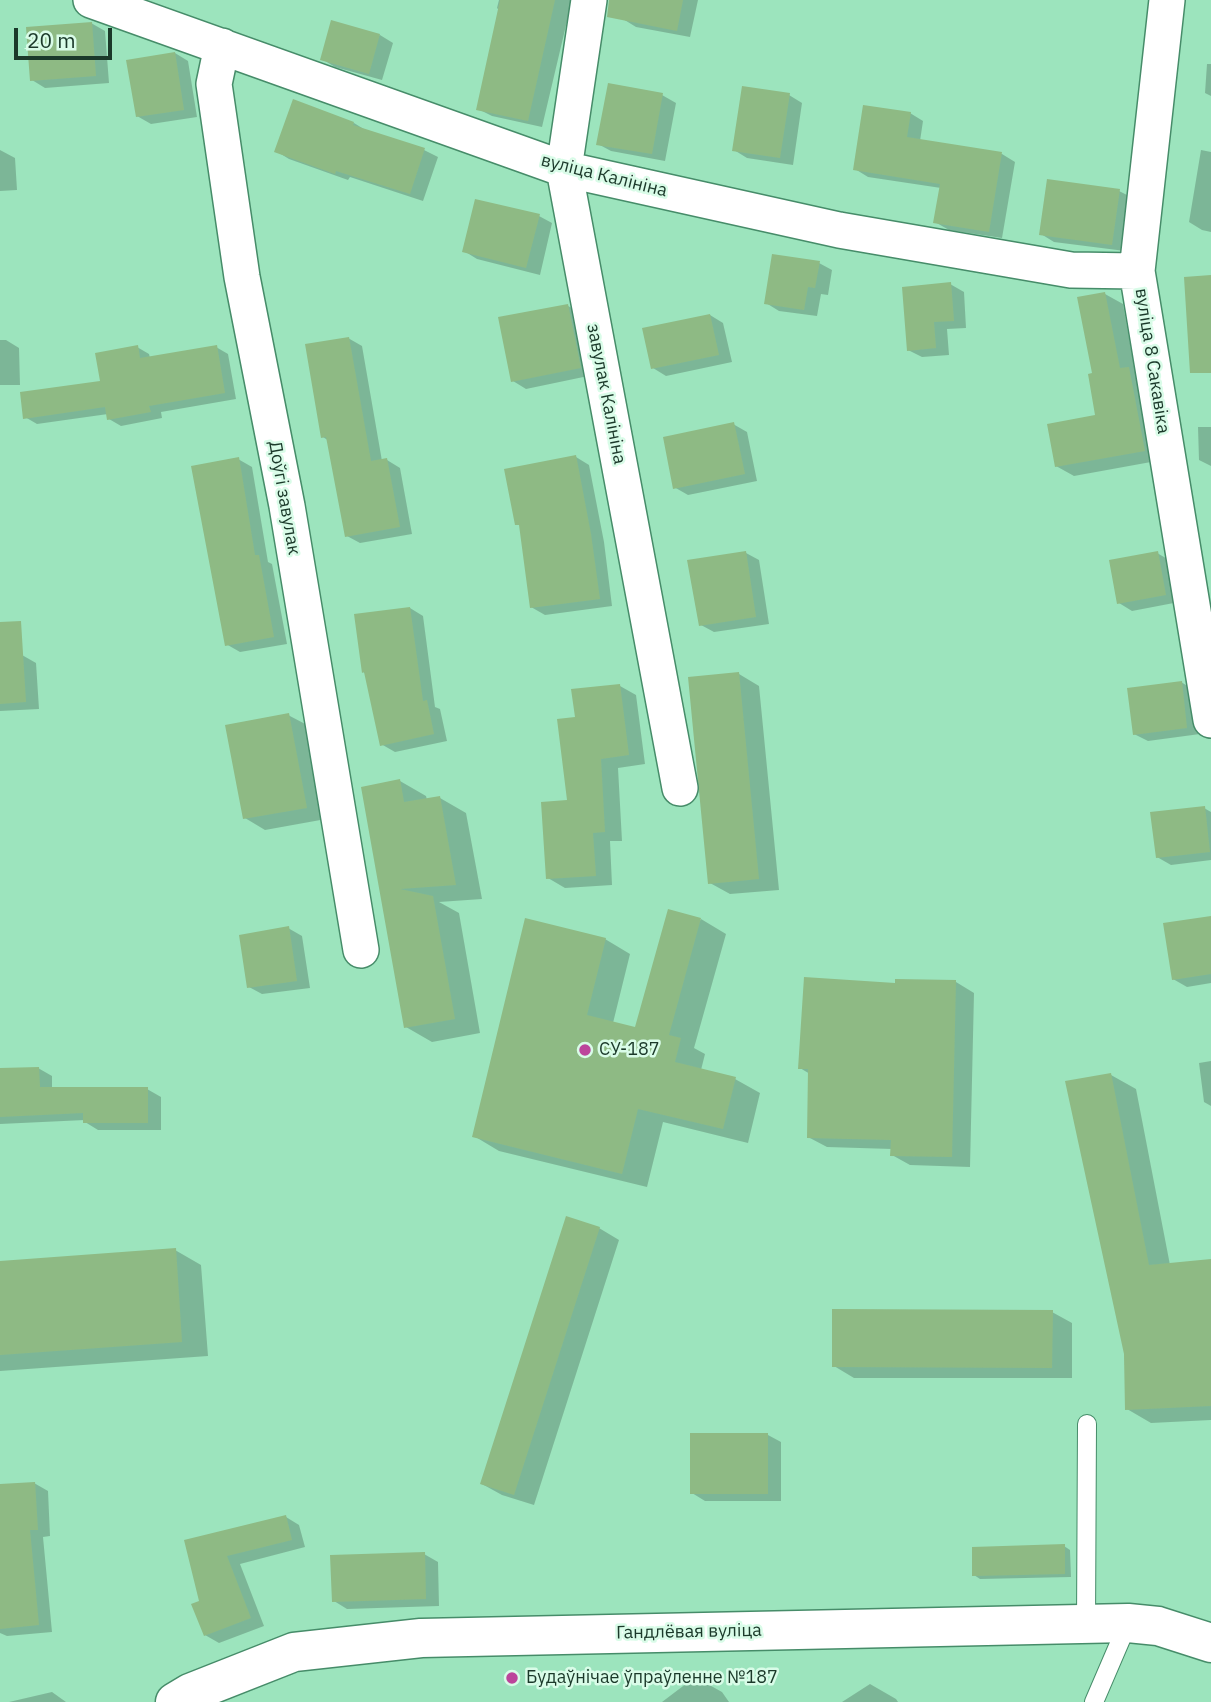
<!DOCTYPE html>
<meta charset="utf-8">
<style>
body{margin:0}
#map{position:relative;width:1211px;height:1702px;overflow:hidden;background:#9ce4bd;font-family:"IBM Plex Sans",sans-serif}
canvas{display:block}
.scale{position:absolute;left:14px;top:28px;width:98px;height:32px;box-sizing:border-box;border:4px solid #1b392a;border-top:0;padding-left:9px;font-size:21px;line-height:24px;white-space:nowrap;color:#1b392a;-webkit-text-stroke:5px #d9fce8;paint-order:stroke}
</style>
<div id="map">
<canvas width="1211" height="1702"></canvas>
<div class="scale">20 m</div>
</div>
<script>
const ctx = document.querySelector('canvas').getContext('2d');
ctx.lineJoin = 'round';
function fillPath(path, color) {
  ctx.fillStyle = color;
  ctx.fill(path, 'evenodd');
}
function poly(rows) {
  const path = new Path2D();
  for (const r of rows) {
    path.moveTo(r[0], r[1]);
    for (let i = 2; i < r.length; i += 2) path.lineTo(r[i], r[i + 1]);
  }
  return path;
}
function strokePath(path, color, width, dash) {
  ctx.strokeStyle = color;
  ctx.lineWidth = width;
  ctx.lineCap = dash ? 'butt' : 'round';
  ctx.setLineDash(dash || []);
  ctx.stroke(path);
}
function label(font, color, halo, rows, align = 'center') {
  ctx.font = font + ' "IBM Plex Sans",sans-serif';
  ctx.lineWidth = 5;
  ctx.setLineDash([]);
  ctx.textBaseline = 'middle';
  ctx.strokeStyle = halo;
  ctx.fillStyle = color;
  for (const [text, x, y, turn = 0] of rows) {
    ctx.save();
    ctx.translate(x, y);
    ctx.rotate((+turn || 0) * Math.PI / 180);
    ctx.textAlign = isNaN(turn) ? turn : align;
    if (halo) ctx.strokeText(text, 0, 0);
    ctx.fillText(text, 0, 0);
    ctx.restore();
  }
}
const shadow = poly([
 [499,0,572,0,542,127,492,116,478,109,499,10,497,8],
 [627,0,698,0,690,37,636,27,623,19],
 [91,23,105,31,109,83,45,88,32,80],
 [380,35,393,43,382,80,335,67,322,59],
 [175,53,188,61,197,117,151,124,137,116],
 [1207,64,1211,64,1211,96,1205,93],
 [662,95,676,103,665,161,611,151,598,144],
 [789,95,802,103,793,165,747,158,734,150],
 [910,113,923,121,920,141,1002,154,1015,162,1002,238,949,230,935,222,941,188,868,177,855,169],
 [354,123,367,131,424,150,438,157,423,201,350,177,348,180,289,159,276,151],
 [0,150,15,158,17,190,0,191],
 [1201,150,1211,152,1211,232,1202,230,1189,222],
 [1119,191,1133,198,1125,251,1054,242,1041,234],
 [539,216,552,223,540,275,477,259,464,251],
 [819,263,832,270,828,295,821,294,817,316,779,311,766,303],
 [950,284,964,292,966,328,947,329,949,355,922,357,908,350],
 [1105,294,1123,304,1135,372,1147,379,1162,460,1074,476,1056,466,1097,416,1094,375],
 [568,306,581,313,593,375,526,389,513,381],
 [710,315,723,323,732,362,666,376,653,368],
 [348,338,362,346,382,461,387,460,400,468,412,534,360,543,347,536,329,441,323,437],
 [0,340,6,340,19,348,20,385,0,385],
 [137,347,149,354,150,358,216,347,228,354,236,399,161,412,162,418,121,426,109,419,108,414,37,424,25,417,102,383],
 [733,424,747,432,757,481,688,495,674,487],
 [1198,427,1211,427,1211,466,1199,460],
 [576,457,589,465,604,542,612,606,545,615,531,607,521,526,517,524],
 [238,459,252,467,268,562,272,564,287,644,240,652,226,644],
 [746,553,759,560,769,624,714,632,701,625],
 [1157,553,1171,561,1179,602,1132,611,1119,603],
 [410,608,423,616,435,707,440,709,447,741,395,752,381,744,366,674,363,672],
 [22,655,36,663,39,709,0,711,0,657],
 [739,674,759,686,779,890,730,894,710,883],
 [1181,682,1194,690,1200,734,1148,741,1134,734],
 [620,686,636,695,645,764,618,768,622,841,610,841,612,885,565,888,548,878,569,802,577,719],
 [288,715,309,726,326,819,265,830,245,818],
 [400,781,426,796,427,800,440,798,466,813,482,899,439,902,459,913,480,1033,432,1042,406,1027,363,788],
 [1204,808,1211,812,1211,860,1171,865,1157,857],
 [1211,918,1211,983,1187,987,1173,979],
 [701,919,726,934,694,1048,705,1054,701,1070,735,1079,760,1093,748,1143,663,1122,647,1187,499,1151,474,1136,605,939,630,954,613,1023,636,1029],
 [288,928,302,936,310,988,262,994,249,987],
 [956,982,974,993,970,1167,910,1165,892,1155,892,1149,827,1147,808,1137,810,1074,800,1068,896,985],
 [1211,1061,1211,1106,1204,1102,1199,1063],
 [38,1068,52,1076,52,1089,147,1089,161,1097,161,1130,98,1130,85,1122,85,1120,0,1124,0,1070],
 [1111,1075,1136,1089,1170,1265,1211,1261,1211,1420,1151,1423,1127,1409],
 [599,1228,619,1240,534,1505,502,1495,482,1484],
 [175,1250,201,1265,208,1356,0,1371,0,1263],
 [1052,1312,1072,1323,1072,1378,854,1378,834,1366],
 [768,1435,781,1442,781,1501,705,1501,692,1493],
 [34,1483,48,1491,50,1536,43,1537,52,1632,7,1636,0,1633,0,1485],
 [286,1517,299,1525,305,1547,240,1564,264,1626,219,1643,205,1635,201,1602,186,1541],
 [1064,1546,1070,1550,1071,1577,980,1579,974,1575],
 [424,1554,438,1562,439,1606,347,1609,334,1601],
 [695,1677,722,1692,729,1702,662,1702],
 [870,1684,896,1699,898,1702,842,1702],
 [52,1692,66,1702,9,1702]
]);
const building = poly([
 [500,0,555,0,528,121,476,110],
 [609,0,683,0,677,31,607,17],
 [331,20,380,34,369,74,320,60],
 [92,22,96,76,30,81,26,27],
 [175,52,184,110,136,117,126,60],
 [608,83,663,93,652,154,596,145],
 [742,86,790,93,780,158,732,151],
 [293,99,354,122,353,125,425,148,410,194,336,171,335,174,274,152],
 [863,105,911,112,907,137,1002,152,989,232,933,223,940,184,853,170],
 [1047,179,1120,189,1112,245,1039,235],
 [475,199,540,214,526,268,462,252],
 [772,254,820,261,815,288,808,287,804,310,764,304],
 [1211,275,1211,373,1190,373,1184,277],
 [951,282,954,321,934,322,936,348,907,351,902,287],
 [1105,292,1120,368,1129,367,1145,451,1055,467,1047,424,1095,415,1088,374,1092,373,1077,297],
 [568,304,581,368,511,382,498,317],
 [710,314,719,355,651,369,642,328],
 [349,337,371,461,387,458,400,527,345,537,326,437,321,438,305,344],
 [138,345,140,358,217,345,225,393,149,406,151,412,107,420,105,407,23,419,20,392,100,381,95,353],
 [734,422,745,474,673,489,663,437],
 [576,455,591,534,600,599,530,608,519,525,515,525,504,469],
 [239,457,255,555,259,555,274,637,225,646,191,466],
 [746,551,756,617,699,626,687,560],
 [1158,551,1166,595,1117,604,1109,560],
 [410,607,423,701,427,700,434,734,380,746,364,672,362,673,354,614],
 [21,621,26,702,0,704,0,622],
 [739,672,759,879,708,884,688,677],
 [1182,681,1187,728,1133,735,1127,688],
 [620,684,629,755,601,759,605,832,593,833,596,876,546,879,541,802,567,800,557,719,575,717,571,689],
 [289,713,307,808,243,819,225,725],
 [400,779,404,802,440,796,456,885,400,889,433,896,455,1019,404,1028,361,787],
 [1205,806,1210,852,1156,858,1150,812],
 [668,909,701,918,669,1035,681,1038,675,1062,736,1077,723,1129,638,1109,622,1174,472,1137,525,918,606,938,587,1015,635,1027],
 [1211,916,1211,974,1172,980,1163,923],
 [289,926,297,981,247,988,239,935],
 [804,977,895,983,895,979,956,980,952,1157,890,1156,891,1140,807,1138,808,1069,798,1069],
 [39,1067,40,1087,148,1087,148,1123,83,1123,83,1113,0,1117,0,1068],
 [1111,1073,1149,1265,1211,1259,1211,1406,1125,1410,1124,1354,1065,1081],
 [566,1216,600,1227,514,1495,480,1484],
 [176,1248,182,1342,0,1355,0,1261],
 [832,1309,1053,1310,1052,1368,832,1367],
 [690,1433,768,1433,768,1494,690,1494],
 [35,1482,38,1530,30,1530,39,1625,0,1629,0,1484],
 [286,1515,292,1540,227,1556,251,1618,204,1636,191,1604,199,1601,184,1540],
 [1065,1544,1065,1574,972,1576,972,1547],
 [425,1552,426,1599,332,1602,330,1555]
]);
const lane = poly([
 [1086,1624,1087,1424],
 [1094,1702,1128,1623]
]);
const street = poly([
 [91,0,564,169,839,230,1071,270,1137,271],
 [589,0,564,169,680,788],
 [1167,0,1137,271,1211,720],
 [222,46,214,84,242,277,287,506,361,950]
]);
const secondary = poly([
 [175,1702,190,1693,294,1652,421,1638,1128,1623,1158,1626,1211,1643]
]);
const markers = [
 [585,1050,7,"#bc459b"],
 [512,1678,7,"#bc459b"]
];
const streetNames = [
 ["вуліца Калініна",604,176,14],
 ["вуліца 8 Сакавіка",1152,361,81],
 ["завулак Калініна",606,394,79],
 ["Доўгі завулак",284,498,80],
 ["Гандлёвая вуліца",689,1632,-1]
];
const poiNames = [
 ["СУ-187",599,1050],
 ["Будаўнічае ўпраўленне №187",526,1678]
];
fillPath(shadow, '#0003');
fillPath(building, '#8eba84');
strokePath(lane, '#468c69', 20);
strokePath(street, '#468c69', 38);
strokePath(secondary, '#468c69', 41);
strokePath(lane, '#fff', 18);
strokePath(street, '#fff', 35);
strokePath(secondary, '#fff', 38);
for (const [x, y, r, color] of markers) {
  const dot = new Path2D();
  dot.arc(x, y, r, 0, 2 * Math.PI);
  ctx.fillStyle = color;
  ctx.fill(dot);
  strokePath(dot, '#d9fce8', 2.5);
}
label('18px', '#1b392a', '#d9fce8', streetNames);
label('18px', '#1b392a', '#d9fce8', poiNames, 'left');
</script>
